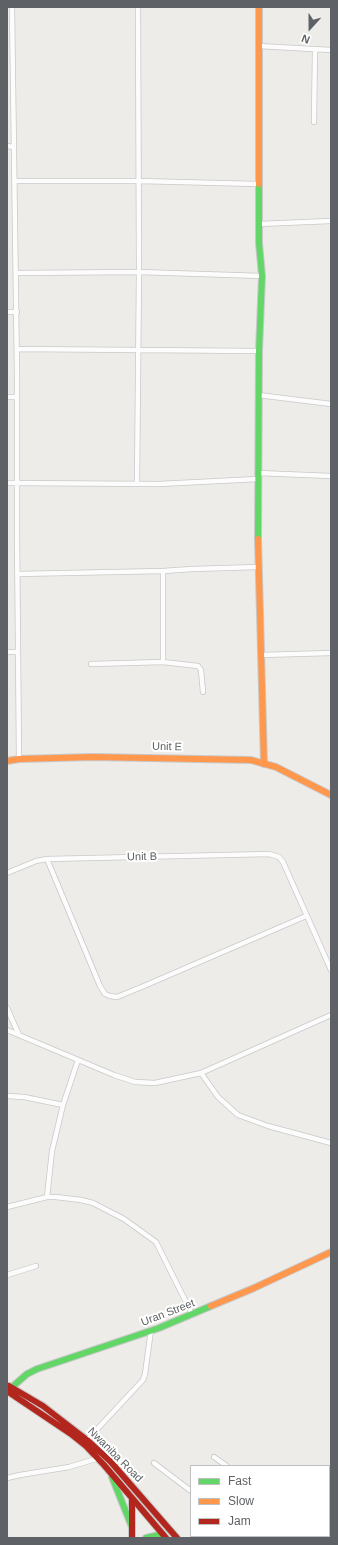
<!DOCTYPE html>
<style>
body{margin:0}
#map{position:relative;width:338px;height:1545px;overflow:hidden;background:#edece8;font-family:Arial,sans-serif}
canvas{display:block}
.frame{position:absolute;inset:0;border:8px solid #5e6165;pointer-events:none}
.legend{position:absolute;left:190px;top:1465px;width:140px;height:72px;box-sizing:border-box;background:#fff;border:1px solid #bfc0c1;margin:0;padding:5px 7px;list-style:none;font-size:12px;color:#5e6165}
.legend li{display:flex;align-items:center;gap:8px;height:20px}
.legend b{width:20px;border:1px solid #bfc0c1}
.north{position:absolute;left:290px;top:8px;width:40px;height:40px;-webkit-text-stroke:3px #fff;paint-order:stroke;rotate:201deg;font-size:11px;font-weight:700;line-height:16px;text-align:center;color:#5e6165}
.north::after{content:'';display:block;margin:auto;width:14px;height:18px;background:#5e6165;clip-path:polygon(50% 0,100% 100%,50% 72%,0 100%)}
</style>
<div id="map">
<canvas width="338" height="1545"></canvas>
<div class="frame"></div>
<ul class="legend">
<li><b style="height:5px;background:#63d668"></b>Fast</li>
<li><b style="height:5px;background:#ff974d"></b>Slow</li>
<li><b style="height:5px;background:#b3261e"></b>Jam</li>
</ul>
<div class="north">N</div>
</div>
<script>
const ctx = document.querySelector('canvas').getContext('2d');
ctx.lineJoin = 'round';
function poly(rows) {
  const path = new Path2D();
  for (const r of rows) {
    path.moveTo(r[0], r[1]);
    for (let i = 2; i < r.length; i += 2) path.lineTo(r[i], r[i + 1]);
  }
  return path;
}
function strokePath(path, color, width, dash) {
  ctx.strokeStyle = color;
  ctx.lineWidth = width;
  ctx.lineCap = dash ? 'butt' : 'round';
  ctx.setLineDash(dash || []);
  ctx.stroke(path);
}
function label(font, color, halo, rows, align = 'center') {
  ctx.font = font + ' Arial,sans-serif';
  ctx.lineWidth = 4;
  ctx.setLineDash([]);
  ctx.textBaseline = 'middle';
  ctx.strokeStyle = halo;
  ctx.fillStyle = color;
  for (const [text, x, y, turn = 0] of rows) {
    ctx.save();
    ctx.translate(x, y);
    ctx.rotate((+turn || 0) * Math.PI / 180);
    ctx.textAlign = isNaN(turn) ? turn : align;
    if (halo) ctx.strokeText(text, 0, 0);
    ctx.fillText(text, 0, 0);
    ctx.restore();
  }
}
const street = poly([
 [12,7,17,374,17,533,19,759],
 [258,46,331,50],
 [314,122,315,49],
 [7,146,14,147],
 [15,181,139,181,258,184],
 [259,224,331,221],
 [16,273,139,272,262,276],
 [7,312,17,312],
 [17,349,259,351],
 [258,395,331,404],
 [7,397,16,397],
 [258,473,331,476],
 [7,483,159,484,258,479],
 [137,484,139,272,138,7],
 [163,571,163,662],
 [17,574,163,571,192,569,258,567],
 [7,652,18,652],
 [261,655,331,653],
 [91,664,163,662,198,666,201,670,203,692],
 [47,859,100,986,105,994,110,996,117,997,144,986,306,916],
 [7,873,36,861,47,859,269,854,279,857,283,862,331,970],
 [7,1008,19,1035],
 [7,1030,114,1075,135,1082,155,1083,201,1073,331,1015],
 [201,1073,218,1097,238,1115,268,1126,331,1143],
 [7,1096,24,1097,63,1105],
 [47,1197,52,1151,63,1105,78,1060],
 [7,1207,47,1197,56,1197,81,1200,93,1203,124,1219,156,1242,192,1314],
 [7,1275,36,1266],
 [87,1440,143,1380,145,1374,151,1330],
 [214,1457,227,1466],
 [154,1463,191,1491],
 [7,1478,20,1475,69,1467,99,1458],
 [250,1536,253,1538],
 [256,1538,257,1536]
]);
const fast = poly([
 [258,539,259,351,262,276,259,243,259,184],
 [7,1388,11,1388,27,1374,37,1369,159,1328,211,1306],
 [112,1477,132,1527],
 [146,1538,163,1534]
]);
const slow = poly([
 [259,7,259,184],
 [258,539,264,764],
 [7,761,19,759,93,757,251,760,276,767,331,795],
 [211,1306,254,1288,331,1252]
]);
const jam = poly([
 [9,1386,43,1406,87,1440,110,1461,177,1538],
 [7,1391,71,1434,86,1446,104,1465,166,1538],
 [132,1498,132,1538]
]);
const streetNames = [
 ["Unit E",167,747,1],
 ["Unit B",142,857,-1],
 ["Uran Street",168,1313,-21],
 ["Nwaniba Road",115,1455,45]
];
strokePath(street, '#c9c9c9', 6);
strokePath(fast, '#c8c8c9', 8);
strokePath(slow, '#c8c8c9', 8);
strokePath(jam, '#c8c8c9', 8);
strokePath(street, '#fcfcfc', 4.5);
strokePath(fast, '#63d668', 6);
strokePath(slow, '#ff974d', 6);
strokePath(jam, '#b3261e', 6);
label('11px', '#5e6165', '#fff', streetNames);
</script>
